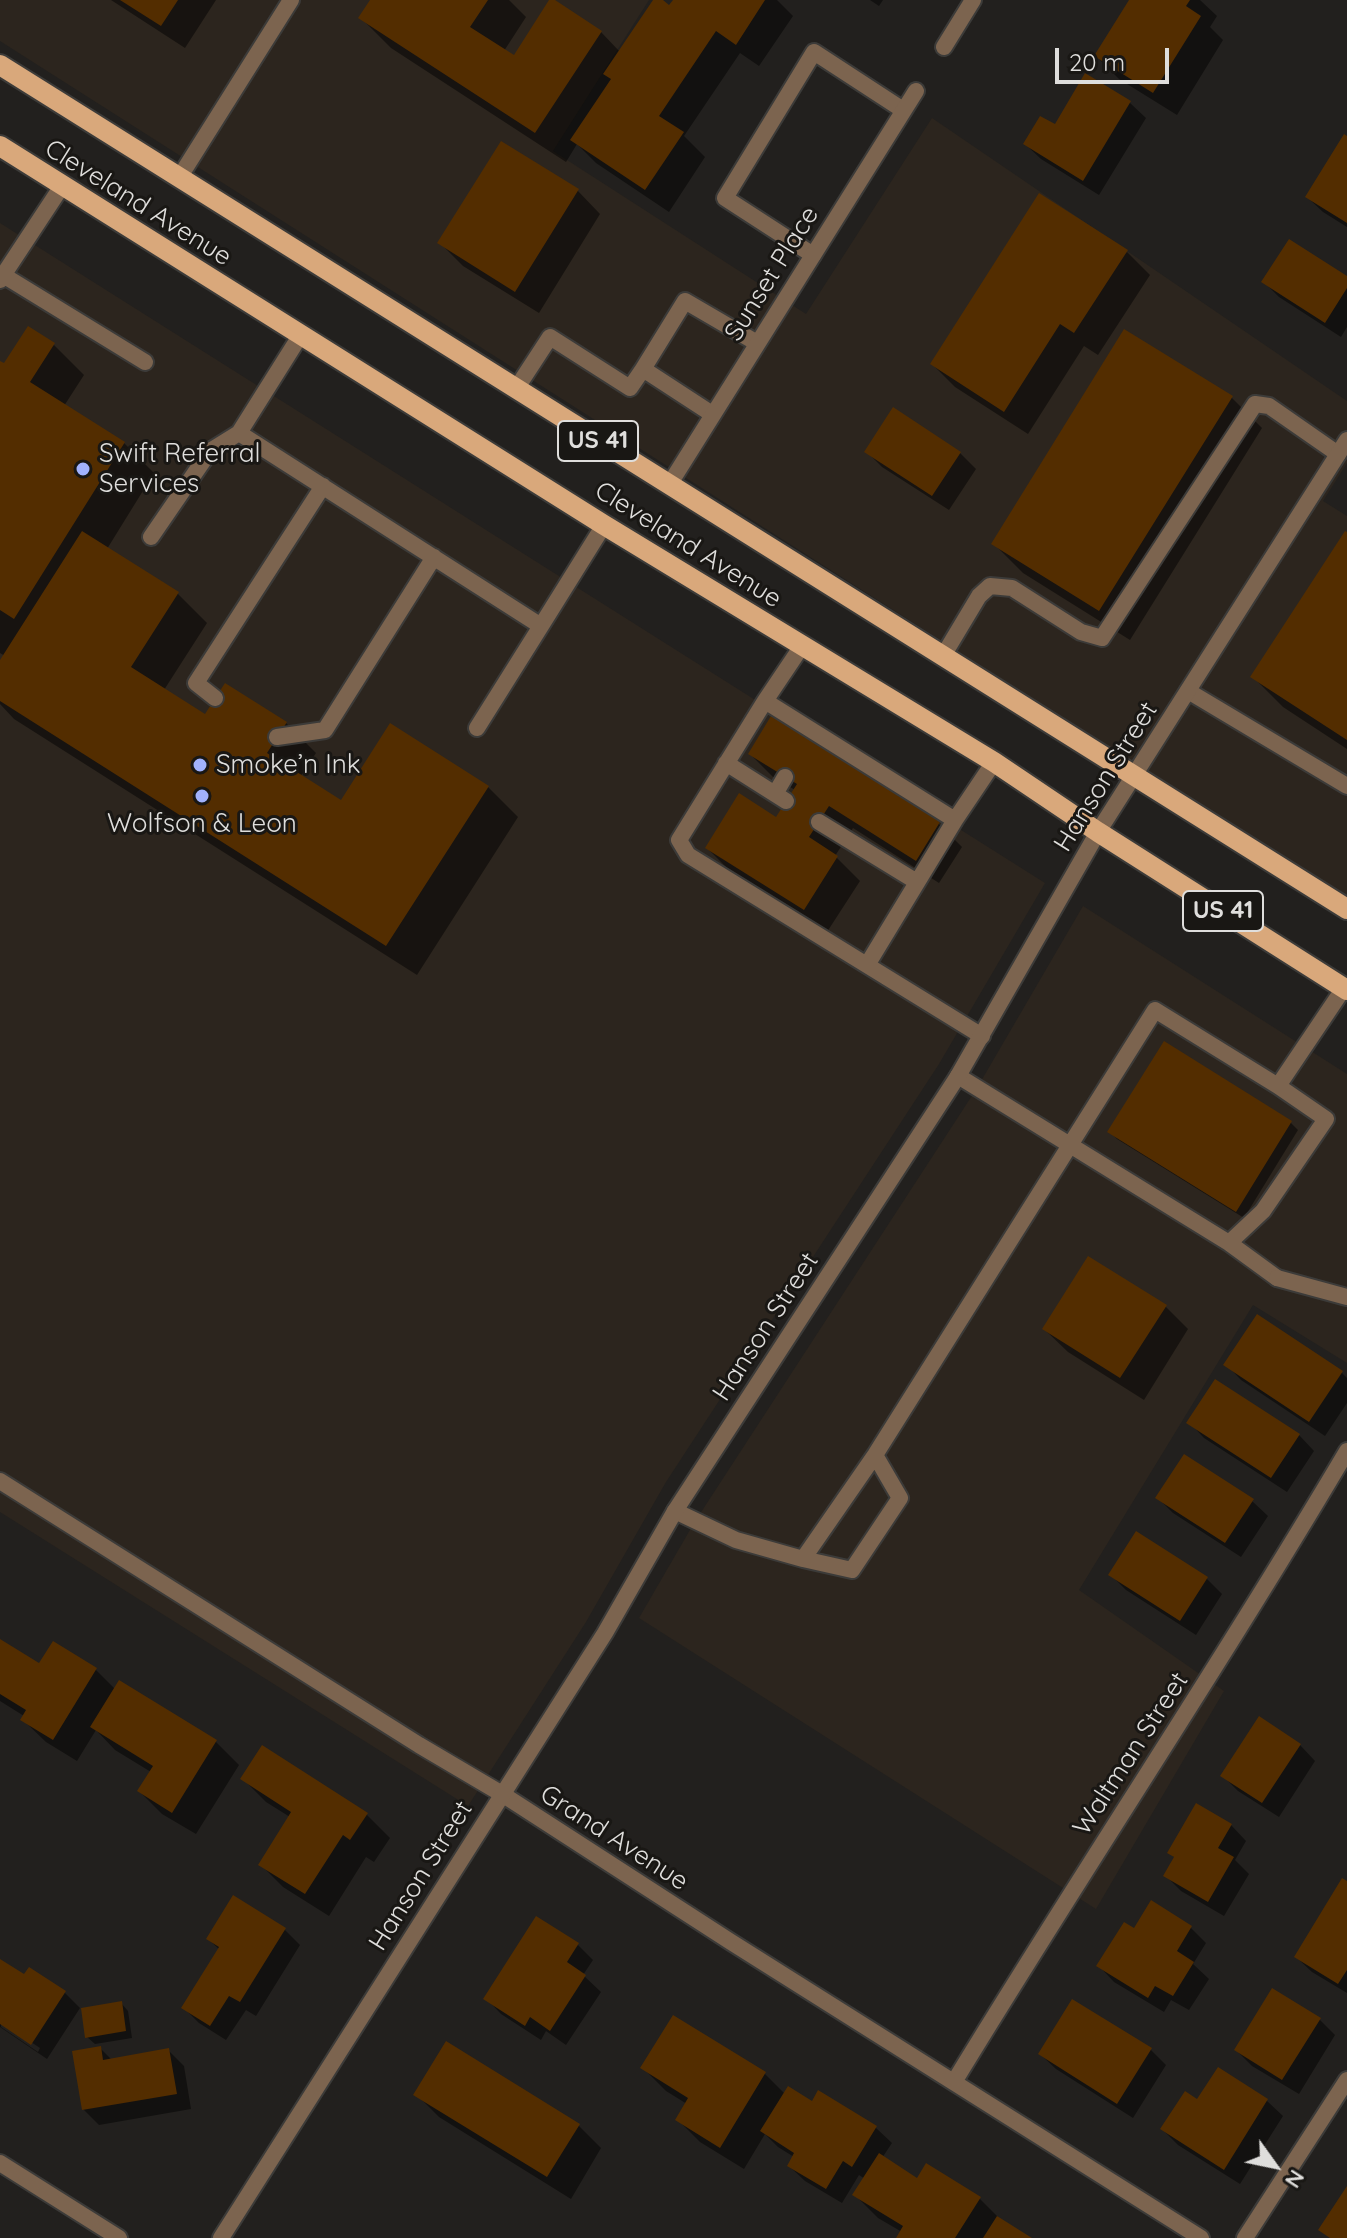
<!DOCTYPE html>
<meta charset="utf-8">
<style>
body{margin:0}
#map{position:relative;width:1347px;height:2238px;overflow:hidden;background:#22201e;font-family:Quicksand,sans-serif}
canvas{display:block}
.north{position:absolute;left:1235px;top:2126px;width:80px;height:80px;-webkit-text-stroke:6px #191714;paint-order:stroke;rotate:123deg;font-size:22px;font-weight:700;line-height:32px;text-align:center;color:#dfdedc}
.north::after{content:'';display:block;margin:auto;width:28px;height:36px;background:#dfdedc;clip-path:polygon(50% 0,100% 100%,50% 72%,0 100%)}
.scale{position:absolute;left:1055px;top:48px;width:114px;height:36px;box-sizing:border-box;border:4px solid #dfdedc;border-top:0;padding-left:10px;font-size:24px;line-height:28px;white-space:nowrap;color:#dfdedc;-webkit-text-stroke:6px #191714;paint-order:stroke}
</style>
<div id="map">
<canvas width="1347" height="2238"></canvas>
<div class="north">N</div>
<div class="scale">20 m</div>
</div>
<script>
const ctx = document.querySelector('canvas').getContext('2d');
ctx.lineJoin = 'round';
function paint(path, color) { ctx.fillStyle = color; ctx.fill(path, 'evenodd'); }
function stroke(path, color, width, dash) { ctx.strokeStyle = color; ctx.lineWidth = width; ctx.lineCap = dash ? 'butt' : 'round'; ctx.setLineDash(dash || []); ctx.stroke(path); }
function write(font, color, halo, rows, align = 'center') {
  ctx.font = font + ' Quicksand,sans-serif'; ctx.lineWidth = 6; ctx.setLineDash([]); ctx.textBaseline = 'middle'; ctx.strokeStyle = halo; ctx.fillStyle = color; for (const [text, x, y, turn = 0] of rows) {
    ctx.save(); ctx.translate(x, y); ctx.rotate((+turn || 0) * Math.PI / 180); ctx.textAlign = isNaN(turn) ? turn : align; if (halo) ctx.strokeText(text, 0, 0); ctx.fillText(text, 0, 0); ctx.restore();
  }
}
const built = new Path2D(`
 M0,0H649L553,151L806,314L932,118L1347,401V463L1323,501L1347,516V899L0,41Z
 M0,223L1045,883L939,1064L666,1482L586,1622L468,1806L0,1512Z
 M1083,906L1347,1074V1363L1253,1305L1079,1590L1224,1691L1096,1909L639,1618L694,1523L977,1088Z`);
const shadow = new Path2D(`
 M111,0H216L185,48Z
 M372,0H509L526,17L504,51L514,58L601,32L620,52L655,0H659L670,7L675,0H777L793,16L759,66L740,53L684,136L705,157L669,212L596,163L577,144L566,162L391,48L361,18Z
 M870,0H883L879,6Z
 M1131,0H1200L1217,16L1210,27L1223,40L1177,115L1119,79L1096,56Z
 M1086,76L1130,103L1146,118L1099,195L1041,159L1025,144L1055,127Z
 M1347,138V227L1323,212L1307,197Z
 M577,190L600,214L539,313L463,266L440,243Z
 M1127,252L1150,275L1098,355L1084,346L1028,434L955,387L932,364Z
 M1347,278V327L1341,337L1279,297L1264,282Z
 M1125,331L1232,398L1262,428L1130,640L1023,573L993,543Z
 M54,345L84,375L64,406L124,443L154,473L107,549L177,593L207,623L164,690L206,716L286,723L316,753L300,777L342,803L488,787L518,817L417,975L14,719L0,704V664L5,656L0,653V363L5,366Z
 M866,451L960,453L976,469L949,510L882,467Z
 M1347,535V749L1283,707L1253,677Z
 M750,754L939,824L962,847L939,883L853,828L835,856L860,881L827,932L730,871L707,848L777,820L795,790L773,777Z
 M1165,1044L1291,1123L1298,1130L1244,1218L1117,1139L1110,1132Z
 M1165,1306L1188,1329L1144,1400L1068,1352L1044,1329Z
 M1226,1364L1342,1373L1347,1378V1403L1325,1436L1241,1380Z
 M1189,1422L1299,1435L1314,1451L1287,1492L1204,1438Z
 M1158,1498L1252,1501L1268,1516L1241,1557L1173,1513Z
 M1111,1575L1206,1578L1222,1594L1196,1635L1126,1590Z
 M0,1642L40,1666L54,1643L96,1670L115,1689L216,1742L239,1765L196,1834L162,1814L139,1791L151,1772L115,1750L96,1730L77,1761L46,1742L22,1719L24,1716L0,1701Z
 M1300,1745L1315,1761L1279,1817L1238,1791L1223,1776Z
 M243,1779L366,1814L390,1838L374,1862L366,1857L329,1916L283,1887L260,1864L290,1817L266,1802Z
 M1231,1825L1246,1841L1235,1860L1249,1874L1224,1916L1181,1891L1165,1875L1175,1858L1169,1852Z
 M1347,1883V1993L1312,1972L1296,1957Z
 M1191,1928L1206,1943L1193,1964L1209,1979L1189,2010L1171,2000L1164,2012L1114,1982L1099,1966L1135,1931Z
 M284,1929L300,1945L256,2016L246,2010L226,2040L199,2023L184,2008L220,1950L208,1939Z
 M578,1945L593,1960L583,1975L601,1992L566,2045L546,2031L541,2040L501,2014L486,1998Z
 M0,1961L25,1977L64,1992L80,2008L47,2059L0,2027ZM1,2022L40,2048L38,2052L1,2027Z
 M121,2003L128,2011L132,2038L95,2044L87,2037Z
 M674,2017L765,2074L785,2094L813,2104L819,2093L876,2128L892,2143L882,2158L918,2181L980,2199L1003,2222L1028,2238H898L902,2232L878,2218L855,2195L865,2179L859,2175L842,2203L805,2181L789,2166L794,2157L778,2147L765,2134L744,2169L700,2142L677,2119L687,2104L666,2091L643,2068Z
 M1319,2019L1335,2035L1299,2094L1252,2066L1236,2050Z
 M100,2048L112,2060L169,2051L184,2066L191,2109L99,2125L83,2109Z
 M1151,2050L1166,2065L1133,2118L1056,2069L1040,2054Z
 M1218,2070L1267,2101L1283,2116L1240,2184L1178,2145L1162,2129L1198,2101Z
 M416,2094L578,2125L601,2148L571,2199L439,2117Z`);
const building = new Path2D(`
 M120,0H178L161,26Z
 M370,0H488L470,27L514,55L549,0H555L602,31L535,133L358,18Z
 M653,0H663L669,5L673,0H765L736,45L716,31L659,116L684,132L645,190L570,140L611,79L603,74Z
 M1129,0H1190L1186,6L1201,16L1153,93L1094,56Z
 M1085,73L1131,101L1083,181L1023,144L1040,116L1055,124Z
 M1344,134L1347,136V223L1305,197Z
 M501,141L579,189L515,292L437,243Z
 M1039,193L1128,250L1074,333L1060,324L1004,412L930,364Z
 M1289,239L1347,276V288L1325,323L1261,282Z
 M28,326L55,343L30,382L125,442L14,619L0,610V361L4,363Z
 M1124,329L1233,396L1099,611L991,544Z
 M893,407L961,452L932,496L864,452Z
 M82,531L179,592L131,667L205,714L225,683L287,722L267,753L341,800L390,723L489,786L386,946L0,701V660Z
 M1345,531L1347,532V740L1250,677Z
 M771,716L940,822L916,861L829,806L809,837L838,856L804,910L705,848L739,793L776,817L797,784L748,754Z
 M1164,1041L1292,1121L1236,1212L1107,1132Z
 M1088,1256L1167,1305L1120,1378L1042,1329Z
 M1257,1314L1343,1371L1309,1422L1223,1365Z
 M1215,1379L1300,1434L1271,1478L1186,1423Z
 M1184,1454L1254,1499L1225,1543L1155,1498Z
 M1136,1531L1208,1577L1180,1621L1108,1575Z
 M0,1639L39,1663L53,1641L97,1668L53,1740L20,1720L26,1710L0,1694Z
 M119,1680L217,1740L172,1813L137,1791L153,1766L90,1727Z
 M1259,1716L1301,1744L1262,1803L1220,1776Z
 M262,1745L368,1813L350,1840L343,1835L305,1894L258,1865L291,1812L240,1779Z
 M1196,1803L1232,1824L1218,1848L1234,1857L1208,1902L1163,1876L1174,1857L1167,1853Z
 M1342,1878L1347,1881V1970L1338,1984L1294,1957Z
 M233,1895L286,1928L240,2002L229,1996L210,2026L181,2008L219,1947L206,1939Z
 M1151,1900L1192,1926L1177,1951L1194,1962L1173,1996L1155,1986L1148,1998L1096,1966L1124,1922L1134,1928Z
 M536,1916L579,1943L567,1962L586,1975L550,2031L530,2017L525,2026L483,1999Z
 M0,1959L24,1974L29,1967L66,1991L31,2045L0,2024Z
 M1272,1988L1321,2018L1282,2080L1234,2050Z
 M1072,1999L1152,2048L1117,2104L1038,2054Z
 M122,2001L126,2031L85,2038L81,2008Z
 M673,2015L766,2072L720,2148L675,2120L688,2098L640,2068Z
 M446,2041L580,2124L547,2177L413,2095Z
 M101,2046L103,2060L169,2048L177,2094L82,2110L72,2051Z
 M1218,2067L1268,2099L1224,2170L1160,2129L1185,2091L1197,2099Z
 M788,2086L812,2101L818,2090L877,2126L852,2167L843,2161L826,2189L787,2166L794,2153L760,2131Z
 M879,2153L917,2178L926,2163L981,2197L955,2238H896L903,2226L852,2195Z
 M1347,2186V2238H1330L1318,2230Z
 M997,2216L1032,2238H983Z`);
const service = new Path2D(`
 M813,255L725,198L814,52L903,110
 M3,275L145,362
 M0,280L62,186
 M300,336L239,433L541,626L604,525
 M516,389L550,337L630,388L643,369
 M712,414L643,369L685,301L757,343
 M151,537L210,451L239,433
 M802,646L765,701L679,840L688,855L982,1036
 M943,656L979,596L990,586L1012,588L1081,632L1102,638L1255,404L1269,406L1338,454
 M1188,691L1347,786
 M215,698L196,683L323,486
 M765,701L955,820
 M477,728L541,626
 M277,737L325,730L434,557
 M726,763L786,801
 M775,794L785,777
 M819,822L917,882
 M867,965L955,820L994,762
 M958,1076L1229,1243L1277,1278
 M1229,1243L1263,1211L1326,1119L1278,1086L1344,988
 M675,1511L736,1540L803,1559L875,1455L1155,1010L1278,1086
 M803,1559L852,1570L900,1498L875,1455`);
const minor = new Path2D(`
 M944,47L973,0
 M179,178L291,0
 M669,485L916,91
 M1098,832L1347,440
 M1277,1278L1347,1297
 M0,1481L419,1745L502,1794L731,1942L1201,2238
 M954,2082C1083,1870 1221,1664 1347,1451
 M0,2163L119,2238
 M1245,2238L1347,2080`);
const tertiary = new Path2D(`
 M221,2238L605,1633L675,1511L958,1076L1098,832`);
const primary = new Path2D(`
 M0,65L1347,909
 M0,146L604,525L994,762L1098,832L1347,990`);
const markers = [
 [83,469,8,"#a1b2fd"],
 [200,765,8,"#a1b2fd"],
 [202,796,8,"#a1b2fd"]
];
const shields = [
 [598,441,80],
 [1223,911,80]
];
const shieldNames = [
 ["US 41",598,441],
 ["US 41",1223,911]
];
const streetNames = [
 ["Cleveland Avenue",138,203,32],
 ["Sunset Place",772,274,-58],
 ["Cleveland Avenue",688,545,32],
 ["Hanson Street",1106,777,-58],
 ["Hanson Street",766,1327,-57],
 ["Waltman Street",1131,1754,-57],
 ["Grand Avenue",614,1838,33],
 ["Hanson Street",421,1876,-58]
];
const poiNames = [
 ["Swift Referral",99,454],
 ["Services",99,484],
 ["Smoke’n Ink",216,765],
 ["Wolfson & Leon",202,824,"center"]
];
paint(built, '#2c251e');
paint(shadow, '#0007');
paint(building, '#532d00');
stroke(service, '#3c3b39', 20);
stroke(minor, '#3c3b39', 20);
stroke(tertiary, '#3c3b39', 20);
stroke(primary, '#3c3b39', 24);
stroke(service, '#7c644f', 16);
stroke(minor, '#7c644f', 16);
stroke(tertiary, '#7c644f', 16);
stroke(primary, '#d9a87b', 20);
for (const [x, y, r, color] of markers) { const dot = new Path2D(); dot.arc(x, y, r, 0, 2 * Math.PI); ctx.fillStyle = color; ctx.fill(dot); stroke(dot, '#191714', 3); }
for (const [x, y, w] of shields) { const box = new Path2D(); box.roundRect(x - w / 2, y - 20, w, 40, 6); ctx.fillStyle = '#191714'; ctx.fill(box); stroke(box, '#dfdedc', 2); }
write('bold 24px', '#dfdedc', null, shieldNames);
write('26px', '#dfdedc', '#191714', streetNames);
write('26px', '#dfdedc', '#191714', poiNames, 'left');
</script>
